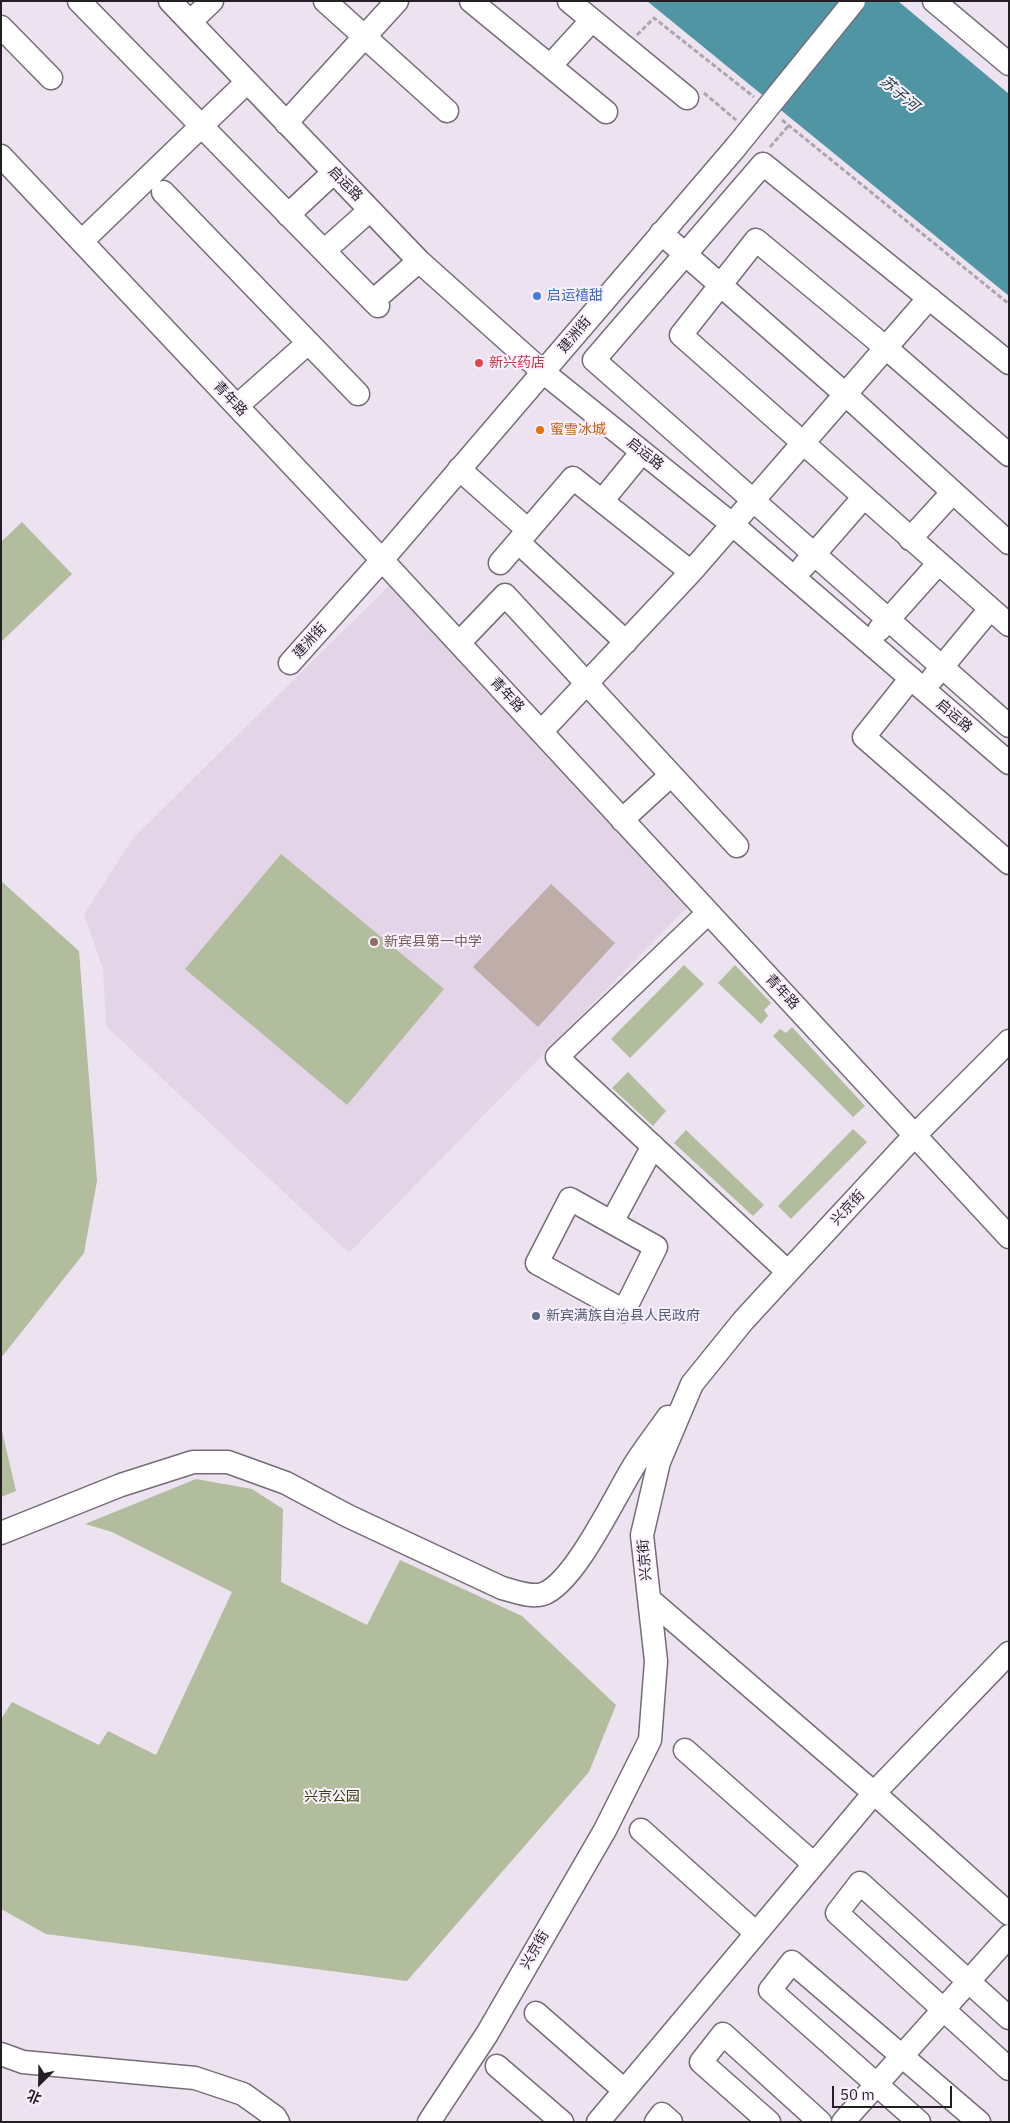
<!DOCTYPE html>
<meta charset="utf-8">
<style>
body{margin:0}
#map{position:relative;width:1010px;height:2123px;overflow:hidden;background:#ede2f0;font-family:"IBM Plex Sans","Noto Sans SC",sans-serif}
canvas{display:block}
.frame{position:absolute;inset:0;border:2px solid #231f24;pointer-events:none}
.north{position:absolute;left:15px;top:2058px;width:50px;height:50px;-webkit-text-stroke:4px #faeffd;paint-order:stroke;rotate:203deg;font-size:14px;font-weight:700;line-height:20px;text-align:center;color:#231f24}
.north::after{content:'';display:block;margin:auto;width:18px;height:22px;background:#231f24;clip-path:polygon(50% 0,100% 100%,50% 72%,0 100%)}
.scale{position:absolute;left:832px;top:2086px;width:120px;height:22px;box-sizing:border-box;border:2px solid #231f24;border-top:0;padding-left:6px;font-size:15px;line-height:18px;white-space:nowrap;color:#231f24;-webkit-text-stroke:4px #faeffd;paint-order:stroke}
</style>
<div id="map">
<canvas width="1010" height="2123"></canvas>
<div class="frame"></div>
<div class="north">北</div>
<div class="scale">50 m</div>
</div>
<script>
const ctx = document.querySelector('canvas').getContext('2d');
ctx.lineJoin = 'round';
function paint(path, color) { ctx.fillStyle = color; ctx.fill(path, 'evenodd'); }
function stroke(path, color, width, dash) { ctx.strokeStyle = color; ctx.lineWidth = width; ctx.lineCap = dash ? 'butt' : 'round'; ctx.setLineDash(dash || []); ctx.stroke(path); }
function write(font, color, halo, rows, align = 'center') {
  ctx.font = font + ' "IBM Plex Sans","Noto Sans SC",sans-serif'; ctx.lineWidth = 4; ctx.setLineDash([]); ctx.textBaseline = 'middle'; ctx.strokeStyle = halo; ctx.fillStyle = color; for (const [text, x, y, turn = 0] of rows) {
    ctx.save(); ctx.translate(x, y); ctx.rotate((+turn || 0) * Math.PI / 180); ctx.textAlign = isNaN(turn) ? turn : align; if (halo) ctx.strokeText(text, 0, 0); ctx.fillText(text, 0, 0); ctx.restore();
  }
}
const built = new Path2D(`
 M398,577L695,899L349,1253L106,1026L103,969L84,914L134,837Z`);
const green = new Path2D(`
 M22,522L72,574L1,642V542Z
 M281,854L444,989L347,1105L185,969Z
 M1,881L79,951L97,1181L84,1253L1,1358Z
 M684,965L704,984L630,1058L611,1039Z
 M735,965L771,1003L764,1010L768,1016L761,1024L718,983Z
 M792,1027L865,1106L853,1117L773,1036L780,1029L786,1033Z
 M628,1072L666,1111L653,1126L612,1088Z
 M853,1129L867,1142L791,1219L778,1206Z
 M686,1130L764,1205L753,1216L674,1143Z
 M1,1427L16,1491L1,1497Z
 M196,1479L252,1489L283,1509L281,1582L367,1625L400,1560L522,1616L616,1705L589,1772L407,1981L46,1934L1,1909V1719L12,1702L99,1745L108,1731L156,1755L232,1592L112,1532L85,1524Z`);
const water = new Path2D(`
 M647,1H898L1009,94V296Z`);
const building = new Path2D(`
 M551,884L615,943L538,1027L473,967Z`);
const path = new Path2D(`
 M637,35L654,18L754,97
 M704,93L736,120
 M782,120L1009,304
 M770,147L789,125`);
const minor = new Path2D(`
 M79,1L378,306
 M170,1L419,261L543,372L733,525L1009,763
 M325,1L447,111
 M471,1L606,112
 M569,1L687,98
 M934,1L1009,64
 M190,22L212,1
 M1,27L51,78
 M550,66L592,20
 M286,123L397,1
 M1,156L382,560L1009,1237
 M163,192L358,394
 M288,215L334,172
 M661,233L845,394L1009,543
 M82,241L247,82
 M324,251L370,210
 M373,301L419,261
 M1009,363L763,164L594,360L1009,726
 M237,406L308,343
 M1009,455L885,347L756,240L681,335L1009,625
 M459,469L528,530
 M602,501L642,452
 M910,539L953,492
 M518,542L626,642
 M500,563L573,478L691,572
 M803,567L863,498
 M879,630L938,564
 M459,643L505,595L737,846
 M290,663L382,560L735,148
 M911,678L864,737L1009,863
 M932,679L990,609
 M541,732L691,572L929,298
 M622,820L671,775
 M708,913L557,1057L788,1272
 M570,1199L656,1247L624,1311L537,1263Z
 M612,1222L653,1146
 M1,1533L121,1485L193,1462H228L286,1483L348,1516L502,1588C515,1591 530,1598 543,1594C575,1583 616,1494 635,1464C645,1448 657,1433 668,1417
 M649,1599L874,1793L1009,1914
 M685,1750L814,1864
 M641,1830L756,1933
 M536,2013L624,2090
 M1009,2018L860,1883L837,1913L1009,2069
 M1,2054L23,2062L195,2078L243,2094L275,2117L278,2122
 M497,2066L562,2122
 M429,2122L487,2034L605,1830L650,1740L656,1661L642,1535L659,1462L692,1384L743,1321L788,1272L914,1136L1009,1041
 M598,2122L874,1793L1009,1653
 M656,2122L662,2114L671,2122
 M769,2122L701,2062L723,2034L820,2122
 M843,2122L1009,1936
 M919,2122L770,1990L792,1962L979,2122`);
const minorBridge = new Path2D(`
 M735,148L854,1`);
const markers = [
 [537,296,5,"#3f7fe0"],
 [479,363,5,"#e0444e"],
 [540,430,5,"#e8710a"],
 [374,942,5,"#8d6e63"],
 [536,1316,5,"#5c6f8a"]
];
const streetNames = [
 ["启运路",345,184,46],
 ["建洲街",575,335,-50],
 ["青年路",230,399,47],
 ["启运路",645,454,39],
 ["建洲街",310,641,-48],
 ["青年路",507,695,47],
 ["启运路",954,716,41],
 ["青年路",782,992,47],
 ["兴京街",848,1208,-47],
 ["兴京街",645,1560,-95],
 ["兴京街",535,1950,-60]
];
const shopNames = [
 ["启运禧甜",547,296]
];
const healthNames = [
 ["新兴药店",489,363]
];
const foodNames = [
 ["蜜雪冰城",550,430]
];
const educationNames = [
 ["新宾县第一中学",384,942]
];
const serviceNames = [
 ["新宾满族自治县人民政府",546,1316]
];
const parkNames = [
 ["兴京公园",332,1797]
];
const waterNames = [
 ["苏子河",899,94,40]
];
paint(built, '#e4d4e8');
paint(green, '#b1bd9c');
paint(water, '#4f95a3');
paint(building, '#bfadaa');
stroke(minor, '#766c78', 25);
stroke(path, '#aea5b0', 3, [5, 2.5]);
stroke(minor, '#fff', 22);
stroke(minorBridge, '#766c78', 25, []);
stroke(minorBridge, '#fff', 22);
for (const [x, y, r, color] of markers) { const dot = new Path2D(); dot.arc(x, y, r, 0, 2 * Math.PI); ctx.fillStyle = color; ctx.fill(dot); stroke(dot, '#faeffd', 2); }
write('14px', '#231f24', '#faeffd', streetNames);
write('14px', '#366cbe', '#faeffd', shopNames, 'left');
write('14px', '#be3a42', '#faeffd', healthNames, 'left');
write('14px', '#c56008', '#faeffd', foodNames, 'left');
write('14px', '#785e54', '#faeffd', educationNames, 'left');
write('14px', '#4e5e75', '#faeffd', serviceNames, 'left');
write('14px', '#344408', '#faeffd', parkNames);
write('italic 15px', '#183b42', '#faeffd', waterNames);
</script>
